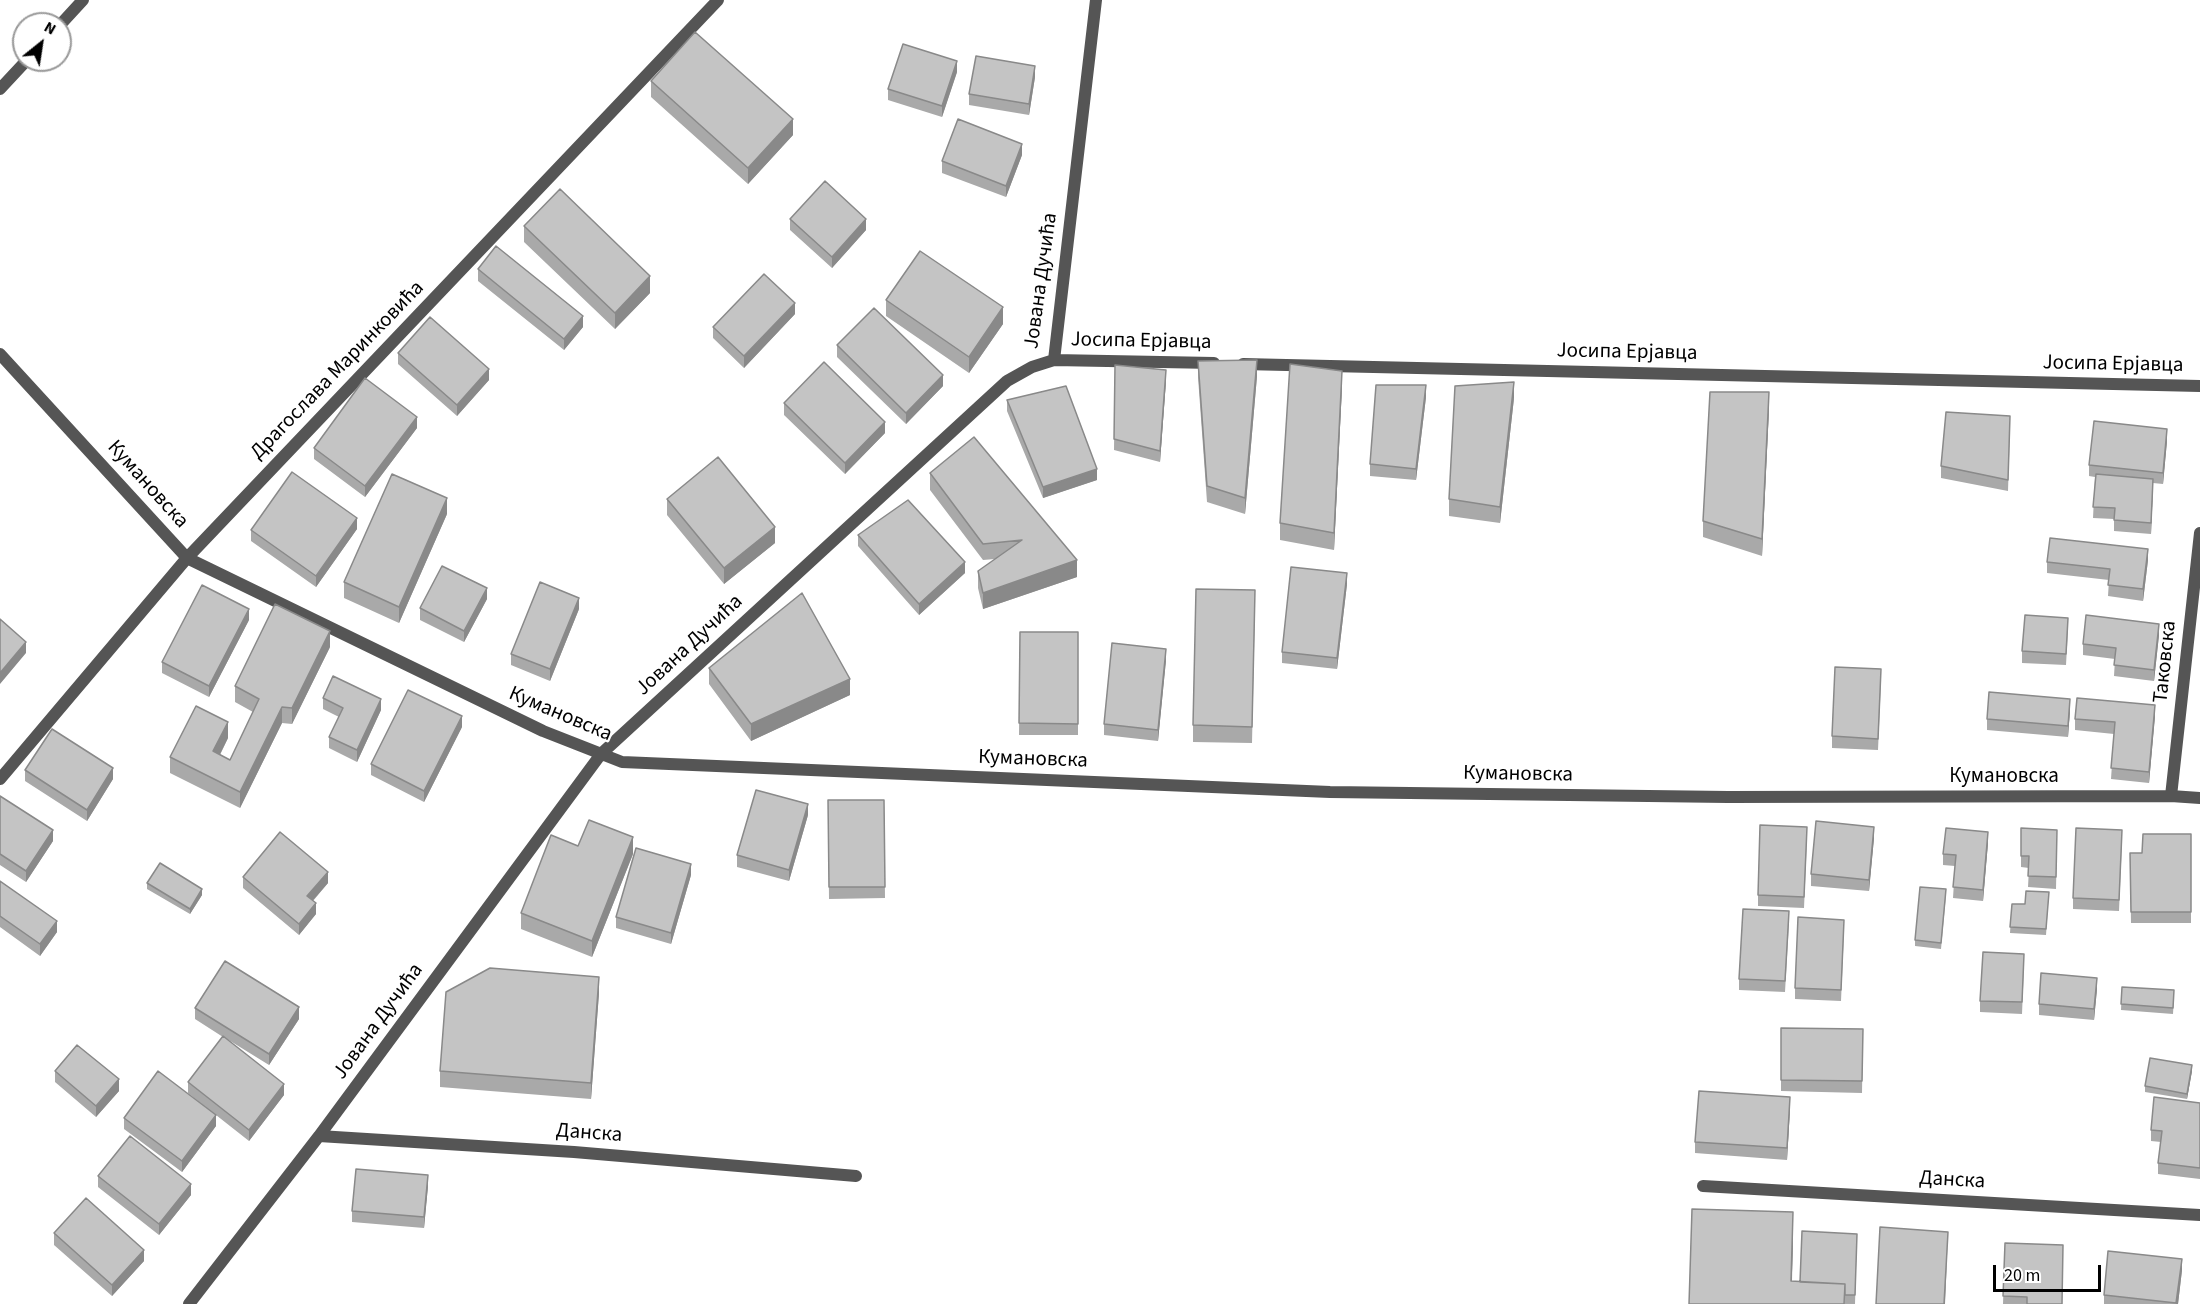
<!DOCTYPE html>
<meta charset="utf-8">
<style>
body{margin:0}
#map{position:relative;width:2200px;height:1304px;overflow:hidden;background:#fff;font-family:"Source Sans 3",sans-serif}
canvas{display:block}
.north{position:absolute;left:12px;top:12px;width:60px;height:60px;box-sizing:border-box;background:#fff;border:2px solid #999;border-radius:50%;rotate:30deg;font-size:16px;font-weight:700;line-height:24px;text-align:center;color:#000}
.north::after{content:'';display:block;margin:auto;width:21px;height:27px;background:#000;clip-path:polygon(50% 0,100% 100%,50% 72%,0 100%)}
.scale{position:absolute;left:1993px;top:1265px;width:108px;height:27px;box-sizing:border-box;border:3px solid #000;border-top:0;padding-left:8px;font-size:18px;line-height:21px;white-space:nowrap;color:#000;-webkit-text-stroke:4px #fff;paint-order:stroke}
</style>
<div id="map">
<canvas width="2200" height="1304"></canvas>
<div class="north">N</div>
<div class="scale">20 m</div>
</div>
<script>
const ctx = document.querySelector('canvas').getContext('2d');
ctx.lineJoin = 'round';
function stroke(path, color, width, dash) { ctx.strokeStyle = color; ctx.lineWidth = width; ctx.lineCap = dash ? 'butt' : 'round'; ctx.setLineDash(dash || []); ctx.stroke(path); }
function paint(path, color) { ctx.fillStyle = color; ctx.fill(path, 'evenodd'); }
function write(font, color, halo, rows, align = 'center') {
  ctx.font = font + ' "Source Sans 3",sans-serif'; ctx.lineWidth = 4.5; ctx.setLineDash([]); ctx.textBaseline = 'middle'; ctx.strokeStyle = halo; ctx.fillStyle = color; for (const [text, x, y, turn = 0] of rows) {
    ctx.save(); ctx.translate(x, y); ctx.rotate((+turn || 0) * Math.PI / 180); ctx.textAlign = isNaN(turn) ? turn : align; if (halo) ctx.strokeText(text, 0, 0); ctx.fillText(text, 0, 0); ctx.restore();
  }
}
const minor = new Path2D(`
 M60,25L83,0
 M0,89L27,60
 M0,354L187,558L543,731L622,762L1330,792L1728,797L2171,796L2200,798
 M1054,360L1096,0
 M1243,364L2200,386
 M0,779L187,558L718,0
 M2171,796L2200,533
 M319,1136L574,1152L856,1176
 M1703,1186L2200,1215
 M189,1304L319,1136L601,754L1007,381L1032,367L1054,360L1214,363`);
const wall = new Path2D(`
 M957,72L942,117L888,100V89Z
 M1035,77L1029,115L969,105V94Z
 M651,81L793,135L748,184L651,97Z
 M1022,155L1006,197L942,173V161Z
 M790,219L866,230L832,268L790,230Z
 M524,226L650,293L615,329L524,242Z
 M478,269L583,327L564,350L478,281Z
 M886,300L1003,324L969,373L886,316Z
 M795,314L744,368L713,338V327Z
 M837,345L943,386L906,424L837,357Z
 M398,353L489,380L457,416L398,364Z
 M1198,361L1257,376L1245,514L1207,502L1198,377Z
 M1115,365L1166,381L1160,462L1114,450Z
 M1342,387L1334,550L1280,540V523Z
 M1426,397L1416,480L1370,476V464Z
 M1514,398L1500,523L1449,516V499Z
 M1007,400L1097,480L1043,498L1007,411Z
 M784,403L885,433L845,474L784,415Z
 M1769,409L1762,556L1703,537V521Z
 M2010,427L2008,491L1941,478V466Z
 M417,428L365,497L314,459V448Z
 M2167,441L2163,484L2153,483L2151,534L2114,531V519L2093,518L2095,477L2089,476V465Z
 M930,473L1077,577L983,609L978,588V571L995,559L983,560L930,490Z
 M667,499L775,543L724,584L667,515Z
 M447,514L399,623L344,598V582Z
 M357,529L316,587L251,541V530Z
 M858,535L965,573L919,615L858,546Z
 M2148,560L2143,601L2108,596L2109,580L2047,573V562Z
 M1347,584L1337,669L1282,663V652Z
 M487,599L464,642L420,620V608Z
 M1255,607L1252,743L1193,742V725Z
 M579,609L550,681L511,665V654Z
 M249,620L209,697L162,673V662Z
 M2068,629L2066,665L2022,663V651Z
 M1020,632H1078V735H1019Z
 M2159,635L2154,681L2114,676L2115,659L2083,655V644Z
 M330,647L292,724L282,723L240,808L170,773V757L228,738L220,755L230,760L253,712L235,702V686Z
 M1166,660L1158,741L1104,735V724Z
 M709,668L850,695L751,741L709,684Z
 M1881,680L1878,750L1832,748V736Z
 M323,698L381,710L357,762L329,748V737L339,717L323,709Z
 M2070,710L2068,737L1987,730V719Z
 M2155,716L2149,783L2111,779L2114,734L2075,730V719Z
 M462,727L424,802L371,775V764Z
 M25,770L113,779L87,821L25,781Z
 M0,796L53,841L26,882L0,865Z
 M828,800H884L885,898L829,899Z
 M808,815L789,881L737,867V855Z
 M2021,828L2057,841L2056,889L2028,887L2029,868L2021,867Z
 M2191,834V923H2131L2130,853H2142Z
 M1807,838L1804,908L1758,906V895Z
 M1874,838L1869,891L1811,886V874Z
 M2122,841L2119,911L2073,909V898Z
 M1988,843L1983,901L1953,898L1955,866L1943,865V854Z
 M633,854L592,957L521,929V913Z
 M691,875L671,944L616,928V917Z
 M243,877L328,883L313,901L316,914L299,935L243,888Z
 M0,881L57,932L40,956L0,927Z
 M147,883L202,895L190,914L147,889Z
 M2049,892L2046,935L2010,933L2012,904H2025Z
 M1946,895L1941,949L1915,946V940Z
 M1789,922L1785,992L1739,990V979Z
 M1844,931L1841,1001L1795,999V988Z
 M2024,965L2022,1014L1980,1012V1001Z
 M2122,987L2174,996L2173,1014L2121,1010Z
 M2097,989L2094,1020L2039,1015V1004Z
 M599,993L591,1099L440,1087V1071Z
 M195,1008L299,1019L269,1065L227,1039L284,1095L249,1141L216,1115V1126L182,1172L124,1129V1118L208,1109L188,1093V1082L223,1037L195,1019Z
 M1781,1028L1863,1029L1862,1093L1781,1091Z
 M55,1071L119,1091L96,1117L55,1082Z
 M2192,1071L2187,1099L2145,1092V1086Z
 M2200,1103V1179L2158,1174V1163L2161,1142L2151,1141V1130Z
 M1790,1108L1787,1160L1695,1153V1142Z
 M98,1176L191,1195L159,1235L98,1187Z
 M428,1186L424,1228L352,1222V1211Z
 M54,1233L144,1261L112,1296L54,1245Z
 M1857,1234L1855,1304H1689L1793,1241L1792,1281L1800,1282Z
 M2005,1243L2062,1304H2003Z
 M2182,1270L2178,1304H2104V1295Z`);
const shadedWall = new Path2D(`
 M957,61V72L942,117V106Z
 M1035,66V77L1029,115V104Z
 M793,119V135L748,184V168Z
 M1022,144V155L1006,197V186Z
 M866,219V230L832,268V257Z
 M650,276V293L615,329V313Z
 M795,303V314L744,368V356Z
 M1003,307V324L969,373V357Z
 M583,316V327L564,350V339Z
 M1257,360V376L1245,514V498Z
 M489,369V380L457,416V405Z
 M1166,370V381L1160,462V451Z
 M1342,371V387L1334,550V533Z
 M943,375V386L906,424V413Z
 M1514,382V398L1500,523V507Z
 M1426,385V397L1416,480V469Z
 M1769,392V409L1762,556V539Z
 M417,417V428L365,497V486Z
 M885,422V433L845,474V463Z
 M2167,429V441L2163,484V473Z
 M1097,469V480L1043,498V487Z
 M2153,479V490L2151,534V523Z
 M447,498V514L399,623V607Z
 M357,518V529L316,587V576Z
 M775,527V543L724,584V568Z
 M2148,549V560L2143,601V589Z
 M1077,560V577L983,609V593Z
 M965,562V573L919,615V604Z
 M1347,573V584L1337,669V658Z
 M487,588V599L464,642V631Z
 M579,598V609L550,681V669Z
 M249,609V620L209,697V686Z
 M2159,624V635L2154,681V670Z
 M330,631V647L292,724V708Z
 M26,642V653L0,684V673Z
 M1166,649V660L1158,741V730Z
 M850,679V695L751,741V724Z
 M381,699V710L357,762V750Z
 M2070,699V710L2068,737V726Z
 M2155,705V716L2149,783V772Z
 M282,707V723L240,808V792Z
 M462,716V727L424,802V791Z
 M228,722V738L213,768V751Z
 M113,768V779L87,821V810Z
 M808,804V815L789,881V870Z
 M1874,827V838L1869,891V880Z
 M53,830V841L26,882V871Z
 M1988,832V843L1983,901V890Z
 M633,837V854L592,957V941Z
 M691,864V875L671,944V933Z
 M328,872V883L307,907V896Z
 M202,889V895L190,914V909Z
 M316,903V914L299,935V924Z
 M57,921V932L40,956V944Z
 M599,977V993L591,1099V1083Z
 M2097,978V989L2094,1020V1009Z
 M299,1007V1019L269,1065V1054Z
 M2192,1065V1071L2187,1099V1094Z
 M119,1079V1091L96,1117V1106Z
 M284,1084V1095L249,1141V1130Z
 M1790,1097V1108L1787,1160V1148Z
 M216,1115V1126L182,1172V1161Z
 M428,1175V1186L424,1228V1217Z
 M191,1184V1195L159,1235V1224Z
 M1793,1212V1241L1791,1304V1281Z
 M1948,1232L1945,1304H1944Z
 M144,1250V1261L112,1296V1285Z
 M2182,1259V1270L2178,1304H2176Z`);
const building = new Path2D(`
 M695,32L793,119L748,168L651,81Z
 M903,44L957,61L942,106L888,89Z
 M976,56L1035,66L1029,104L969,94Z
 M958,119L1022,144L1006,186L942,161Z
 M825,181L866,219L832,257L790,219Z
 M560,189L650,276L615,313L524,226Z
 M496,246L583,316L564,339L478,269Z
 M920,251L1003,307L969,357L886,300Z
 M764,274L795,303L744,356L713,327Z
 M874,308L943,375L906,413L837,345Z
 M430,317L489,369L457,405L398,353Z
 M1257,360L1245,498L1207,486L1198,361Z
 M824,362L885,422L845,463L784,403Z
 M1290,364L1342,371L1334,533L1280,523Z
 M1115,365L1166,370L1160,451L1114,439Z
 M365,378L417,417L365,486L314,448Z
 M1514,382L1500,507L1449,499L1455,386Z
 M1376,385H1426L1416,469L1370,464Z
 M1066,386L1097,469L1043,487L1007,400Z
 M1710,392H1769L1762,539L1703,521Z
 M1946,412L2010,416L2008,480L1941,466Z
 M2094,421L2167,429L2163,473L2089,465Z
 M974,437L1077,560L983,593L978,571L1022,540L983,544L930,473Z
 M718,457L775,527L724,568L667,499Z
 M292,472L357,518L316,576L251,530Z
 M392,474L447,498L399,607L344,582Z
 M2096,474L2153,479L2151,523L2114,520L2115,508L2093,507Z
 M908,500L965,562L919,604L858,535Z
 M2050,538L2148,549L2143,589L2108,585L2110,569L2047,562Z
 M442,566L487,588L464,631L420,608Z
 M1291,567L1347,573L1337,658L1282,652Z
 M540,582L579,598L550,669L511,654Z
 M202,585L249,609L209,686L162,662Z
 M1196,589L1255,590L1252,727L1193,725Z
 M802,593L850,679L751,724L709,668Z
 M275,604L330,631L292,708L282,707L240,792L170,757L196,706L228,722L213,751L230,760L259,699L235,686Z
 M2025,615L2068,618L2066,654L2022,651Z
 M2086,615L2159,624L2154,670L2114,665L2116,648L2083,644Z
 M0,619L26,642L0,673Z
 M1020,632H1078V724L1019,723Z
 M1112,643L1166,649L1158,730L1104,724Z
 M1835,667L1881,669L1878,739L1832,736Z
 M333,676L381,699L357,750L329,737L343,708L323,698Z
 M408,690L462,716L424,791L371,764Z
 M1989,692L2070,699L2068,726L1987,719Z
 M2077,698L2155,705L2149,772L2111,768L2115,722L2075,719Z
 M52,729L113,768L87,810L25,770Z
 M756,790L808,804L789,870L737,855Z
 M0,796L53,830L26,871L0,854Z
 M828,800H884L885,887H829Z
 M589,820L633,837L592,941L521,913L551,835L578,846Z
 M1816,821L1874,827L1869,880L1811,874Z
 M1760,825L1807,827L1804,897L1758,895Z
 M1946,828L1988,832L1983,890L1953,887L1956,855L1943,854Z
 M2021,828L2057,830L2056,877L2028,876L2029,856H2021Z
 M2076,828L2122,830L2119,900L2073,898Z
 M280,832L328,872L307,896L316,903L299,924L243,877Z
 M2143,834H2191V912H2131L2130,853H2142Z
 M636,848L691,864L671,933L616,917Z
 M160,863L202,889L190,909L147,883Z
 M0,881L57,921L40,944L0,916Z
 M1920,887L1946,889L1941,943L1915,940Z
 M2026,891L2049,892L2046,929L2010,927L2012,904H2025Z
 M1743,909L1789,911L1785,981L1739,979Z
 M1798,917L1844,920L1841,990L1795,988Z
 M1983,952L2024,954L2022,1002L1980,1001Z
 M225,961L299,1007L269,1054L195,1008Z
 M490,968L599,977L591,1083L440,1071L446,992Z
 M2041,973L2097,978L2094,1009L2039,1004Z
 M2122,987L2174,990L2173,1008L2121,1004Z
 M1781,1028L1863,1029L1862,1081L1781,1080Z
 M223,1036L284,1084L249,1130L188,1082Z
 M77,1045L119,1079L96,1106L55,1071Z
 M2150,1058L2192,1065L2187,1094L2145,1086Z
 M158,1071L216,1115L182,1161L124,1118Z
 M1699,1091L1790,1097L1787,1148L1695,1142Z
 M2154,1097L2200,1103V1168L2158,1163L2162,1131L2151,1130Z
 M130,1136L191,1184L159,1224L98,1176Z
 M356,1169L428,1175L424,1217L352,1211Z
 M86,1198L144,1250L112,1285L54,1233Z
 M1692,1209L1793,1212L1791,1281L1845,1284L1844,1304H1689Z
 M1880,1227L1948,1232L1944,1304H1876Z
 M1802,1231L1857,1234L1855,1295H1845V1284L1800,1282Z
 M2005,1243L2063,1245L2062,1304H2027V1297L2003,1296Z
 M2108,1251L2182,1259L2176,1303L2104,1295Z`);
const streetNames = [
 ["Јована Дучића",1042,281,-82],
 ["Јосипа Ерјавца",1141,342,1],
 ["Јосипа Ерјавца",1627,353,1],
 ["Јосипа Ерјавца",2113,365,1],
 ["Драгослава Маринковића",338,371,-46],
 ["Кумановска",147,485,48],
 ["Јована Дучића",690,646,-43],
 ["Таковска",2166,662,-84],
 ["Кумановска",560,715,23],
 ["Кумановска",1033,760,2],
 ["Кумановска",1518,775,1],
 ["Кумановска",2004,777],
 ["Јована Дучића",379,1022,-54],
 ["Данска",589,1134,4],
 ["Данска",1952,1181,3]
];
stroke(minor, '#555', 12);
paint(wall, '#a9a9a9');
paint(shadedWall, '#898989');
paint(building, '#c4c4c4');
stroke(building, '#898989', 1.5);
write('21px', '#000', '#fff', streetNames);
</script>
